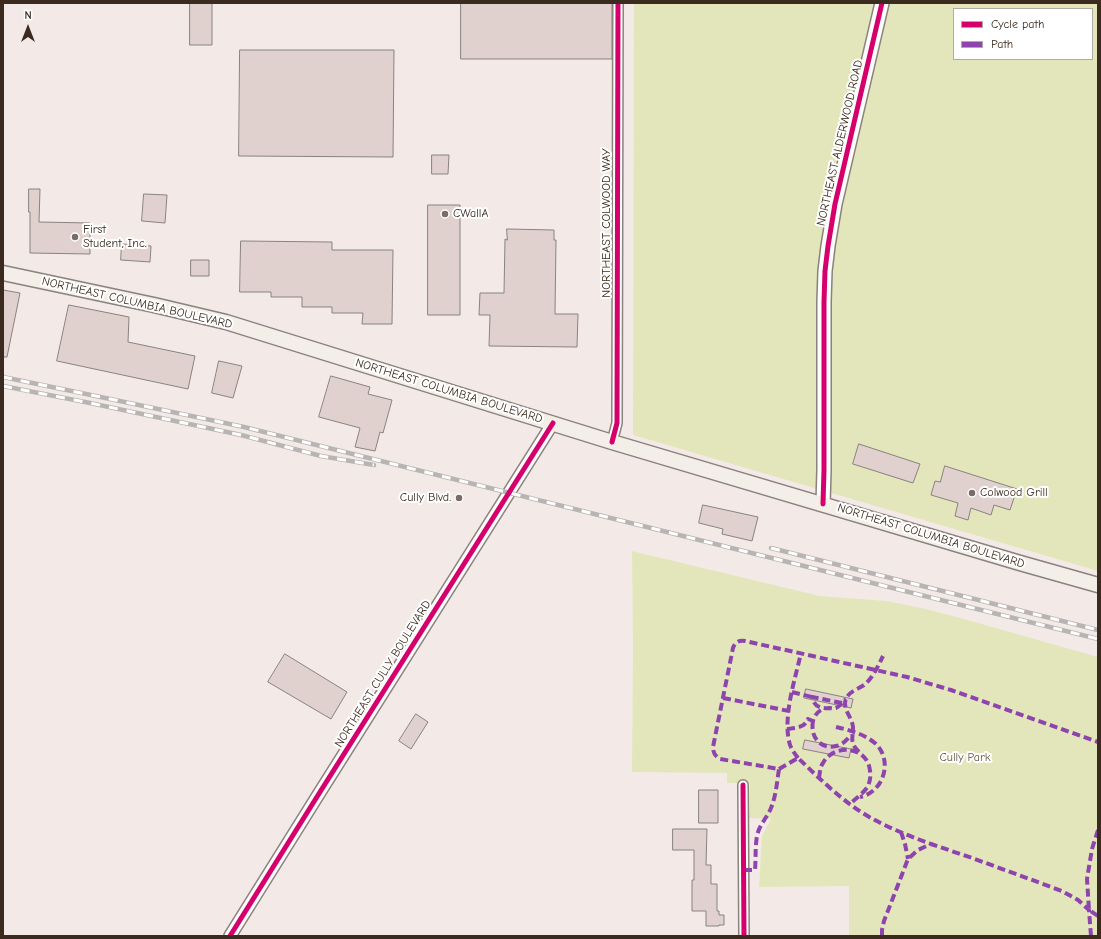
<!DOCTYPE html>
<style>
body{margin:0}
#map{position:relative;width:1101px;height:939px;overflow:hidden;background:#f3eae8;font-family:"Comic Neue",sans-serif}
canvas{display:block}
.frame{position:absolute;inset:0;border:4px solid #3b2a1e;pointer-events:none}
.legend{position:absolute;left:953px;top:8px;width:140px;height:52px;box-sizing:border-box;background:#fff;border:1px solid #b1aaa5;margin:0;padding:5px 7px;list-style:none;font-size:12px;color:#3b2a1e}
.legend li{display:flex;align-items:center;gap:8px;height:20px}
.legend b{width:20px;border:1px solid #b1aaa5}
.north{position:absolute;left:8px;top:8px;width:40px;height:40px;-webkit-text-stroke:3px #fff;paint-order:stroke;rotate:0deg;font-size:11px;font-weight:700;line-height:16px;text-align:center;color:#3b2a1e}
.north::after{content:'';display:block;margin:auto;width:14px;height:18px;background:#3b2a1e;clip-path:polygon(50% 0,100% 100%,50% 72%,0 100%)}
</style>
<div id="map">
<canvas width="1101" height="939"></canvas>
<div class="frame"></div>
<ul class="legend">
<li><b style="height:5px;background:#d6006c"></b>Cycle path</li>
<li><b style="height:5px;background:#8e44ad"></b>Path</li>
</ul>
<div class="north">N</div>
</div>
<script>
const ctx = document.querySelector('canvas').getContext('2d');
ctx.lineJoin = 'round';
function paint(path, color) { ctx.fillStyle = color; ctx.fill(path, 'evenodd'); }
function stroke(path, color, width, dash) { ctx.strokeStyle = color; ctx.lineWidth = width; ctx.lineCap = dash ? 'butt' : 'round'; ctx.setLineDash(dash || []); ctx.stroke(path); }
function write(font, color, halo, rows, align = 'center') {
  ctx.font = font + ' "Comic Neue",sans-serif'; ctx.lineWidth = 4; ctx.setLineDash([]); ctx.textBaseline = 'middle'; ctx.strokeStyle = halo; ctx.fillStyle = color; for (const [text, x, y, turn = 0] of rows) {
    ctx.save(); ctx.translate(x, y); ctx.rotate((+turn || 0) * Math.PI / 180); ctx.textAlign = isNaN(turn) ? turn : align; if (halo) ctx.strokeText(text, 0, 0); ctx.fillText(text, 0, 0); ctx.restore();
  }
}
const green = new Path2D(`
 M634,3H1098V571L633,435ZM954,9H1092V59H954Z
 M632,551L820,596L887,601L926,609L964,619L1098,657V936H849V886L759,887L762,836L771,819L749,818L750,783H727V773L632,772L633,647Z`);
const building = new Path2D(`
 M190,3H212V45H190Z
 M461,3H612V59H461Z
 M240,50H394L393,157L239,156Z
 M432,155H449L448,174H432Z
 M29,189H40L39,222L90,223V254L30,253V212H29Z
 M144,194L167,195L165,223L142,221Z
 M428,205H460V315H428Z
 M507,229L554,230V240H556L555,314H578L577,347L489,346L490,315H479L480,293H504L505,239L507,240Z
 M241,241L332,242V250H393L392,324H362L363,313H332V307H302V297H271V292H240Z
 M122,244L151,246L150,262L121,260Z
 M191,260H209V276H191Z
 M3,290L20,293L7,357H3Z
 M69,305L129,317L128,342L195,356L188,389L57,361Z
 M219,361L242,366L233,398L212,393Z
 M331,376L370,387L368,394L392,400L383,433L380,432L375,451L355,447L360,428L319,417Z
 M859,444L920,464L913,483L853,464Z
 M945,466L1017,489L1010,510L994,505L991,515L971,508L968,520L955,516L958,503L931,495L935,481L940,482Z
 M703,505L758,517L752,541L722,534L723,529L699,523Z
 M285,654L347,692L331,719L268,682Z
 M806,689L853,699L851,708L804,698Z
 M416,714L428,722L411,749L399,741Z
 M805,740L851,749L849,758L803,749Z
 M699,790H718V823H699Z
 M673,829H707L706,865H711V884H717V911H719V915H724V925H719V926H706V911H692V880H694V850H673Z`);
const minor = new Path2D(`
 M612,442L617,423L618,3
 M743,785L744,936`);
const tertiary = new Path2D(`
 M230,936L320,792L553,423`);
const secondary = new Path2D(`
 M823,504L824,470V302L825,271L828,246L835,204L882,3`);
const primary = new Path2D(`
 M3,273L154,305L226,322L612,442L1020,563L1098,585`);
const rail = new Path2D(`
 M3,377L91,395L244,427L1098,639
 M3,386L90,403L241,435L321,456L374,465
 M771,548L1098,630`);
const quiet = new Path2D(`
 M792,692L812,697
 M723,698L789,711
 M842,703L812,697C814,706 820,709 829,708C832,708 833,709 836,708C840,706 843,702 846,699
 M813,721C810,735 819,750 836,746C842,745 847,740 851,735
 M836,727C849,730 865,734 876,744C893,761 884,792 860,797
 M787,729C795,728 805,728 808,719L813,721C815,715 817,712 823,709
 M859,752C849,742 853,739 853,727C852,718 845,712 845,703C846,692 857,690 864,685C873,678 878,666 883,656
 M798,758C795,754 792,750 790,745C782,718 795,680 801,653
 M779,769L798,758C818,777 838,797 861,812C883,826 907,835 931,844
 M819,778C820,772 820,767 823,763C834,743 868,746 870,771C871,776 870,781 868,786C864,793 856,798 850,804
 M1098,830L1092,849L1087,879L1089,910L1098,916
 M901,832L905,844L908,859
 M744,870H755C756,858 755,847 757,836C759,825 767,818 771,808C776,796 777,782 779,769L720,759C715,756 713,753 713,747L733,648C735,642 739,640 745,641L907,677L951,690L1098,742
 M882,936V930L884,921L908,859L918,850L931,844L975,859L1062,891L1078,900L1089,910L1091,936`);
const cycleway = new Path2D(`
 M612,442L617,423L618,3
 M823,504L824,470V302L825,271L828,246L835,204L882,3
 M743,785L744,936
 M230,936L320,792L553,423`);
const markers = [
 [445,214,4,"#7b6d65"],
 [75,237,4,"#7b6d65"],
 [972,493,4,"#7b6d65"],
 [459,498,4,"#7b6d65"]
];
const streetNames = [
 ["NORTHEAST ALDERWOOD ROAD",840,143,-77],
 ["NORTHEAST COLWOOD WAY",607,223,-90],
 ["NORTHEAST COLUMBIA BOULEVARD",137,303,13],
 ["NORTHEAST COLUMBIA BOULEVARD",449,391,17],
 ["NORTHEAST COLUMBIA BOULEVARD",931,536,17],
 ["NORTHEAST CULLY BOULEVARD",383,674,-58]
];
const poiNames = [
 ["CWallA",453,214],
 ["First",83,230],
 ["Student, Inc.",83,244],
 ["Colwood Grill",980,493],
 ["Cully Blvd.",451,498,"right"]
];
const parkNames = [
 ["Cully Park",965,758]
];
paint(green, '#e3e6bb');
paint(building, '#e0d1ce');
stroke(building, '#89827e', 1);
stroke(minor, '#89827e', 12);
stroke(tertiary, '#89827e', 14);
stroke(secondary, '#89827e', 16);
stroke(primary, '#89827e', 17);
stroke(minor, '#fdfcfc', 9);
stroke(tertiary, '#fdfcfc', 11);
stroke(secondary, '#fdfcfc', 13);
stroke(primary, '#f4eee8', 14);
stroke(rail, '#b8b4b2', 4.5);
stroke(rail, '#fff', 3, [9]);
stroke(quiet, '#8e44ad', 4, [8, 4]);
stroke(cycleway, '#d6006c', 5);
for (const [x, y, r, color] of markers) { const dot = new Path2D(); dot.arc(x, y, r, 0, 2 * Math.PI); ctx.fillStyle = color; ctx.fill(dot); stroke(dot, '#fff', 1.5); }
write('12px', '#3b2a1e', '#fff', streetNames);
write('12px', '#3b2a1e', '#fff', poiNames, 'left');
write('12px', '#62583c', '#fff', parkNames);
</script>
